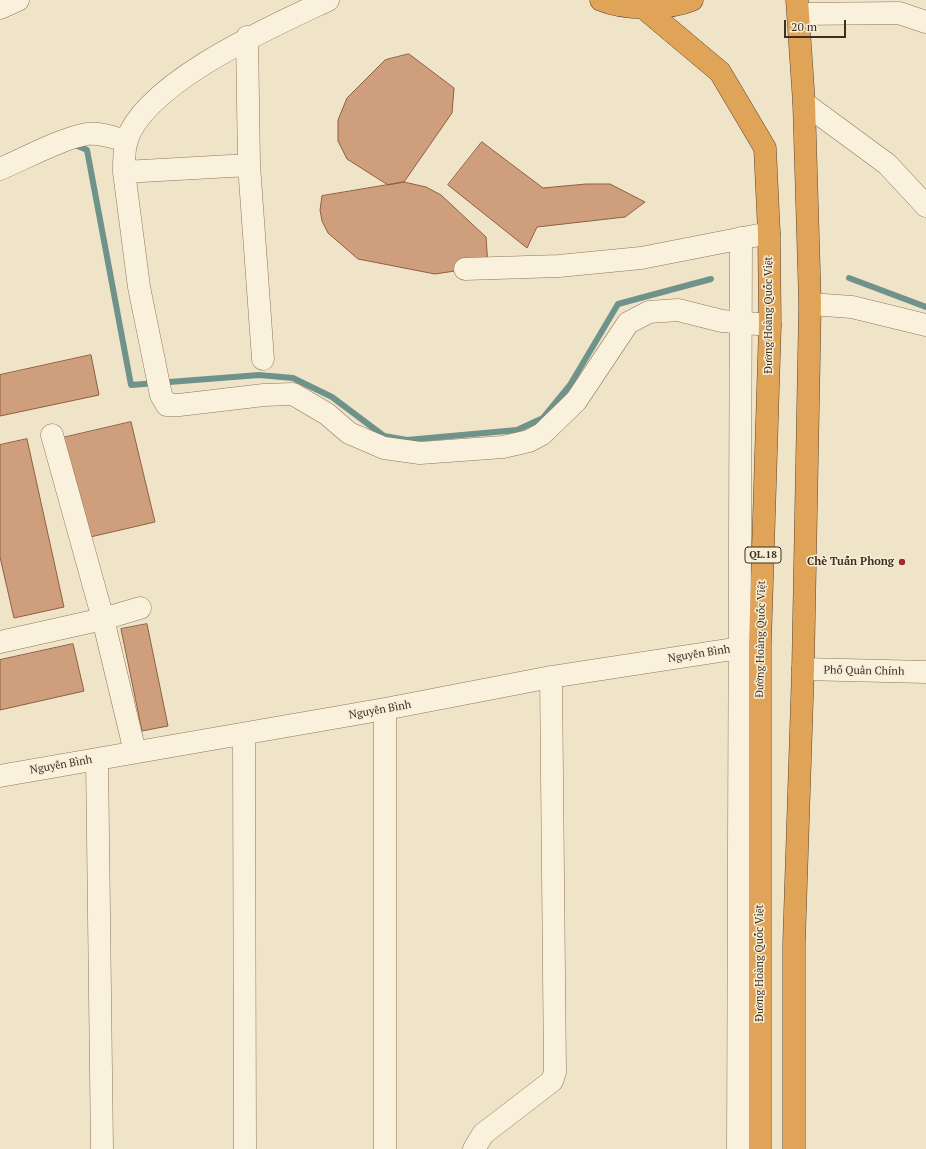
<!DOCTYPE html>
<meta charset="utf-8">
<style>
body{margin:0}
#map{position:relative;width:926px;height:1149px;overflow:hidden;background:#f0e4c8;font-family:"PT Serif",serif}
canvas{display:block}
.scale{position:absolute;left:784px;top:20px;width:62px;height:18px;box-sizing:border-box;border:2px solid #3d2e20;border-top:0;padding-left:5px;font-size:12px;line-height:14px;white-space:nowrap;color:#3d2e20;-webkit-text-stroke:3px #f7eed8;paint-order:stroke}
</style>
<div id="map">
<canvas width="926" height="1149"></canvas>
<div class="scale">20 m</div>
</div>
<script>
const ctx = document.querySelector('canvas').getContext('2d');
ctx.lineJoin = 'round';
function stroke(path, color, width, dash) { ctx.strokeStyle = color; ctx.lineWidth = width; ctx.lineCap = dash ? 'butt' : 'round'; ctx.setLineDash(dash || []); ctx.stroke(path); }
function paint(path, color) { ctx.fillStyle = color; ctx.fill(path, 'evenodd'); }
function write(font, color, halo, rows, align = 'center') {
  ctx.font = font + ' "PT Serif",serif'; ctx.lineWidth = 3; ctx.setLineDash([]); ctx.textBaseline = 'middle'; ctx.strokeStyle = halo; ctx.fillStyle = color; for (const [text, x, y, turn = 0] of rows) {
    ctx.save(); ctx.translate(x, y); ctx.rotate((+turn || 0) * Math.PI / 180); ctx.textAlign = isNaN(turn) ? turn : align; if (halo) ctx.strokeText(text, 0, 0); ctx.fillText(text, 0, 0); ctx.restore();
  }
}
const stream = new Path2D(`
 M73,144L87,150L131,385L259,375L293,378L332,397L384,436L407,440L517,430L543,418L570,385L618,304L711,279
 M849,278L926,307`);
const building = new Path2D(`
 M409,54L454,88L452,113L404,182L388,185L347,159L338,141V120L347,98L385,60Z
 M482,142L543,188L586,184H610L645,202L625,217L537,227L527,248L448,185Z
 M404,182L426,187L441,195L486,237L488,266L435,274L358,259L328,233L322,221L320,210L322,196Z
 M91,355L99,395L0,416V375Z
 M131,422L155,522L86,538L62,438Z
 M27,439L64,607L14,618L0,557V445Z
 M147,624L168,726L142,731L121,629Z
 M73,644L84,691L0,710V660Z`);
const minor = new Path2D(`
 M328,0C275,25 144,82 126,142C124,152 124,162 124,172L139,287L161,395L167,405H179L264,395L293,394L327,414L349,433L384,448L420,453L503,447L529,441L542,434L576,401L628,323L649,312L678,310L722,321L770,325
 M0,8L18,0
 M799,14L899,13L926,22
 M247,37L249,165L263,359
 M804,103L887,164L926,206
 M0,169C26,158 60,139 87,134C100,132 114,138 127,141
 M124,172L249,165
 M465,269L559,266L641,258L769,233
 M810,304L852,307L926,325
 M52,435L103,619L135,752
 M0,642L103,619L140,608
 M803,669L926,672
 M244,734L245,1149
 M97,759L102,1149
 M0,776L385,709L551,677L753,646
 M385,1149V709
 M474,1149L483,1134L552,1081L555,1072L551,677
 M738,1149L741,238`);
const highway = new Path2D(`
 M601,0C624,10 669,10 692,0
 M645,9L720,72L765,148L769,233L770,325L760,645V1149
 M794,1149V943L803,669L810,304L804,103L797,0`);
const markers = [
 [902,562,4,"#9e2a2b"]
];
const shields = [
 [763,555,36]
];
const shieldNames = [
 ["QL.18",763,555]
];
const streetNames = [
 ["Đường Hoàng Quốc Việt",769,315,-90],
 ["Đường Hoàng Quốc Việt",761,639,-89],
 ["Nguyễn Bình",699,654,-9],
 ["Phố Quân Chính",864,671,1],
 ["Nguyễn Bình",380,710,-10],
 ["Nguyễn Bình",61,765,-10],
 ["Đường Hoàng Quốc Việt",760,963,-90]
];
const poiNames = [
 ["Chè Tuấn Phong",894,562]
];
stroke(stream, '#6f938a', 6);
paint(building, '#cf9f7d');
stroke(building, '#8d5f41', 1);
stroke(minor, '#8d765c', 23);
stroke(highway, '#5b4430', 23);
stroke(minor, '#faf1dc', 22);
stroke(highway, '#e0a458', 22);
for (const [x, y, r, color] of markers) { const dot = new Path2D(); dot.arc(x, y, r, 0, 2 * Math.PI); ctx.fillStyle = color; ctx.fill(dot); stroke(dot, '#f7eed8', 1.5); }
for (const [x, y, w] of shields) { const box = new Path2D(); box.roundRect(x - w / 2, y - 8, w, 16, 3); ctx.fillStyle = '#f7eed8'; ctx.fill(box); stroke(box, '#3d2e20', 1); }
write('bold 10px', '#3d2e20', null, shieldNames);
write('11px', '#3d2e20', '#f7eed8', streetNames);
write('bold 11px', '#3d2e20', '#f7eed8', poiNames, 'right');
</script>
